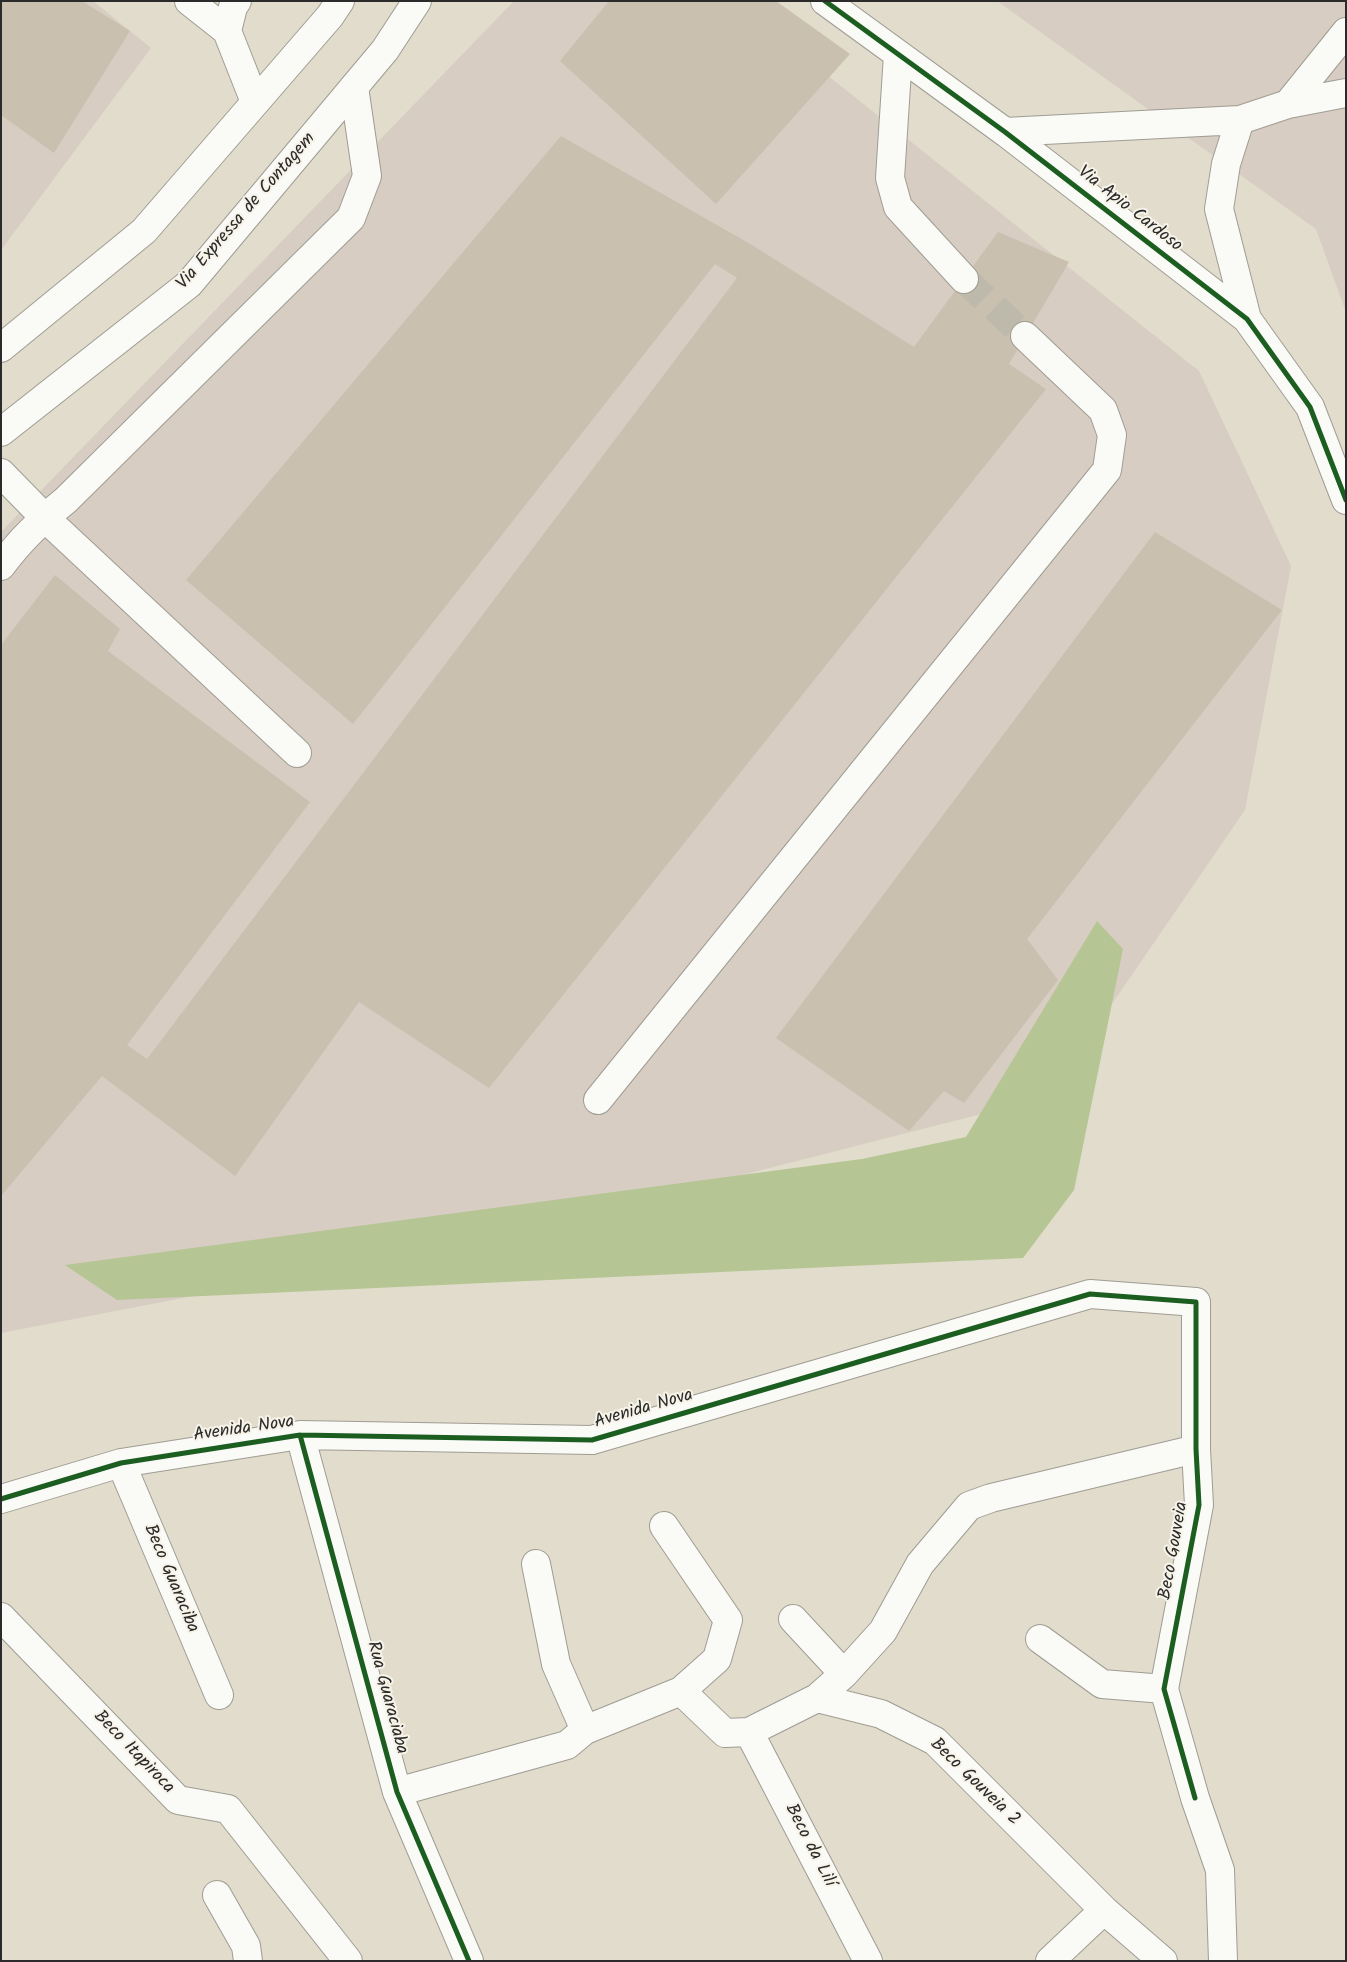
<!DOCTYPE html>
<meta charset="utf-8">
<style>
body{margin:0}
#map{position:relative;width:1347px;height:1962px;overflow:hidden;background:#e1dccb;font-family:Kalam,sans-serif}
canvas{display:block}
.frame{position:absolute;inset:0;border:2px solid #2b2b2b;pointer-events:none}
</style>
<div id="map">
<canvas width="1347" height="1962"></canvas>
<div class="frame"></div>
</div>
<script>
const ctx = document.querySelector('canvas').getContext('2d');
ctx.lineJoin = 'round';
function paint(path, color) { ctx.fillStyle = color; ctx.fill(path, 'evenodd'); }
function stroke(path, color, width, dash) { ctx.strokeStyle = color; ctx.lineWidth = width; ctx.lineCap = dash ? 'butt' : 'round'; ctx.setLineDash(dash || []); ctx.stroke(path); }
function write(font, color, halo, rows, align = 'center') {
  ctx.font = font + ' Kalam,sans-serif'; ctx.lineWidth = 4; ctx.setLineDash([]); ctx.textBaseline = 'middle'; ctx.strokeStyle = halo; ctx.fillStyle = color; for (const [text, x, y, turn = 0] of rows) {
    ctx.save(); ctx.translate(x, y); ctx.rotate((+turn || 0) * Math.PI / 180); ctx.textAlign = isNaN(turn) ? turn : align; if (halo) ctx.strokeText(text, 0, 0); ctx.fillText(text, 0, 0); ctx.restore();
  }
}
const industrial = new Path2D(`
 M1,1H93L151,48L1,250Z
 M514,1H734L1199,371L1291,566L1245,810L1048,1097L495,1238L1,1333V532Z
 M997,1H1346V312L1316,229Z`);
const forest = new Path2D(`
 M1097,921L1123,949L1074,1190L1023,1258L117,1300L65,1265L862,1159L966,1137Z`);
const building = new Path2D(`
 M1,1H82L130,31L54,153L1,115Z
 M609,1H776L850,54L716,204L560,61Z
 M561,136L752,245L914,347L998,232L1069,262L1009,364L1046,389L489,1088L359,1002L235,1176L102,1076L1,1196V645L55,575L120,629L108,651L310,802L127,1045L147,1059L737,278L715,264L353,724L186,580Z
 M1155,532L1282,610L1027,939L1058,980L964,1103L944,1091L909,1131L776,1038Z`);
const minorTunnel = new Path2D(`
 M964,279L1025,336`);
const minor = new Path2D(`
 M189,1L227,31
 M237,1L233,7L227,31L255,102
 M825,1L1005,132L1247,319L1310,407L1346,500
 M898,55L890,178L898,207L964,279
 M1288,104L1346,32
 M1240,120L1226,164L1219,209L1247,319
 M1005,132L1240,120L1288,104L1346,93
 M1,473L44,517L297,753
 M1,566C20,540 41,520 66,500L351,218L367,176L354,87
 M598,1100L1107,470L1112,435L1103,410L1025,336
 M300,1435L397,1792L469,1961
 M121,1463L219,1695
 M1,1499L121,1463L300,1435L592,1440L1090,1294L1196,1302V1449L1199,1505L1164,1689L1195,1798L1220,1870L1223,1961
 M664,1526L728,1620L717,1659L681,1691
 M536,1564L556,1664L585,1730
 M1,1617L178,1800L228,1809L348,1961
 M793,1619L844,1674
 M1040,1639L1102,1684L1164,1689
 M817,1698L844,1674L883,1631L920,1564L969,1506L991,1498L1196,1449
 M749,1732L868,1961
 M397,1792L567,1745L585,1730L681,1691L725,1733L749,1732L817,1698L881,1714L935,1741L1104,1910L1163,1961
 M217,1895L246,1946L248,1961
 M1050,1961L1104,1910`);
const highway = new Path2D(`
 M1,348L144,231L330,16L340,1
 M1,432L189,284L385,50L417,1`);
const cycleway = new Path2D(`
 M825,1L1005,132L1247,319L1310,407L1346,500
 M300,1435L397,1792L469,1961
 M1,1499L121,1463L300,1435L592,1440L1090,1294L1196,1302V1449L1199,1505L1164,1689L1195,1798`);
const streetNames = [
 ["Via Apio Cardoso",1129,210,38],
 ["Via Expressa de Contagem",247,212,-49],
 ["Avenida Nova",644,1410,-16],
 ["Avenida Nova",244,1430,-8],
 ["Beco Gouveia",1175,1551,-80],
 ["Beco Guaraciba",170,1579,67],
 ["Rua Guaraciaba",386,1698,75],
 ["Beco Itapiroca",133,1753,46],
 ["Beco Gouveia 2",974,1783,44],
 ["Beco da Lilí",809,1846,63]
];
paint(industrial, '#d7cdc2');
paint(forest, '#b5c593');
paint(building, '#cac0b0');
stroke(minorTunnel, '#bdb9ab', 28, [28, 14]);
stroke(minor, '#9f9c93', 30);
stroke(highway, '#9f9c93', 30);
stroke(minor, '#fafaf7', 28);
stroke(highway, '#fafaf7', 28);
stroke(cycleway, '#1b5e20', 5);
write('18px', '#2b2b2b', '#f7f3e8', streetNames);
</script>
